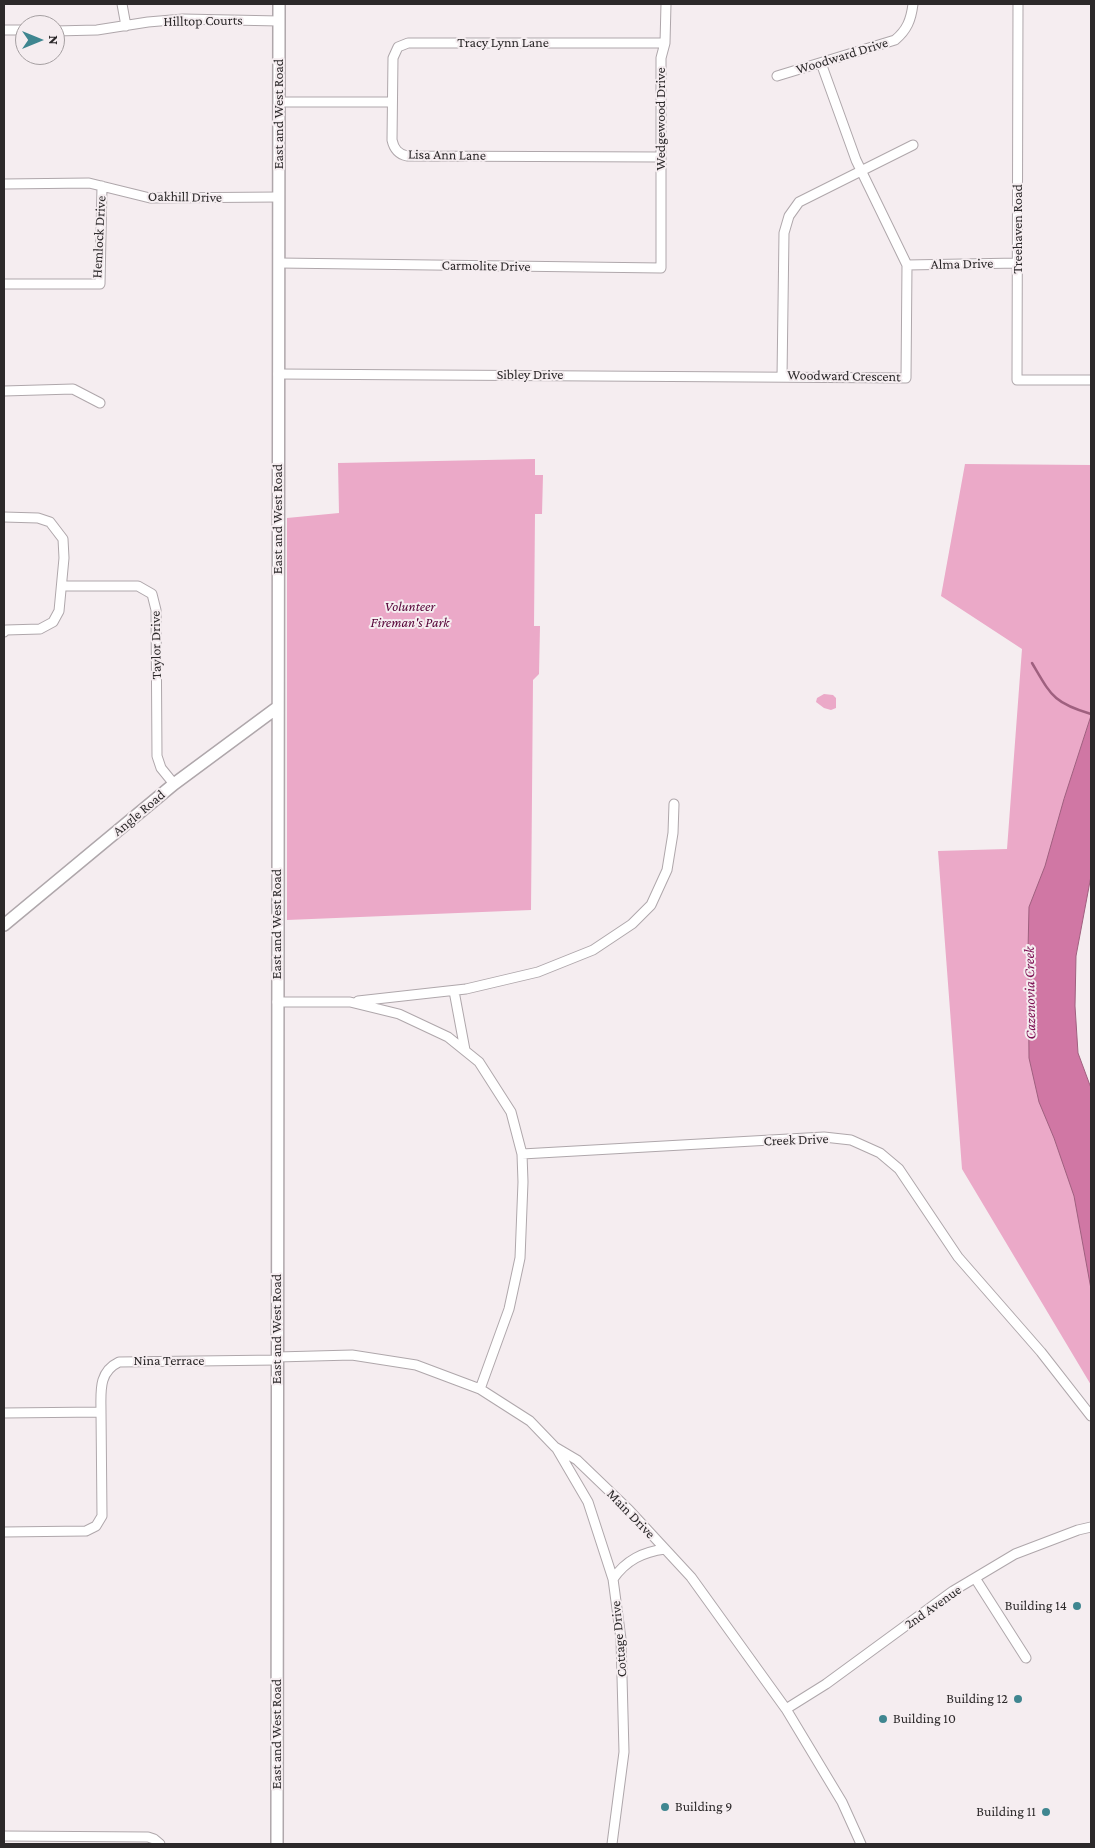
<!DOCTYPE html>
<style>
body{margin:0}
#map{position:relative;width:1095px;height:1848px;overflow:hidden;background:#f5edf0;font-family:"Crimson Pro",serif}
canvas{display:block}
.frame{position:absolute;inset:0;border:5px solid #2c292a;pointer-events:none}
.north{position:absolute;left:15px;top:15px;width:50px;height:50px;box-sizing:border-box;background:#f5edf0;border:1px solid #a59fa1;border-radius:50%;rotate:90deg;font-size:14px;font-weight:700;line-height:20px;text-align:center;color:#2c292a}
.north::after{content:'';display:block;margin:auto;width:18px;height:22px;background:#3f8690;clip-path:polygon(50% 0,100% 100%,50% 72%,0 100%)}
</style>
<div id="map">
<canvas width="1095" height="1848"></canvas>
<div class="frame"></div>
<div class="north">N</div>
</div>
<script>
const ctx = document.querySelector('canvas').getContext('2d');
ctx.lineJoin = 'round';
function paint(path, color) { ctx.fillStyle = color; ctx.fill(path, 'evenodd'); }
function stroke(path, color, width, dash) { ctx.strokeStyle = color; ctx.lineWidth = width; ctx.lineCap = dash ? 'butt' : 'round'; ctx.setLineDash(dash || []); ctx.stroke(path); }
function write(font, color, halo, rows, align = 'center') {
  ctx.font = font + ' "Crimson Pro",serif'; ctx.lineWidth = 4; ctx.setLineDash([]); ctx.textBaseline = 'middle'; ctx.strokeStyle = halo; ctx.fillStyle = color; for (const [text, x, y, turn = 0] of rows) {
    ctx.save(); ctx.translate(x, y); ctx.rotate((+turn || 0) * Math.PI / 180); ctx.textAlign = isNaN(turn) ? turn : align; if (halo) ctx.strokeText(text, 0, 0); ctx.fillText(text, 0, 0); ctx.restore();
  }
}
const green = new Path2D(`
 M535,459V475H543L542,514H535L534,626H540L539,674L533,680L531,910L287,920V518L339,513L338,463Z
 M965,464L1091,465V784L1049,925L1091,1206V1385L962,1169L938,851L1007,849L1022,649L941,596Z
 M824,694L833,695L836,698V708L831,710L824,708L816,702L817,698Z`);
const water = new Path2D(`
 M1091,716V876L1076,956L1075,1006L1078,1053L1091,1088V1289L1074,1196L1054,1138L1039,1102L1029,1058L1028,950L1029,907L1045,866L1064,799Z`);
const stream = new Path2D(`
 M1032,663C1051,695 1053,703 1091,714`);
const street = new Path2D(`
 M122,4L126,26
 M1018,4L1017,380H1091
 M4,30H25
 M55,31L97,30L148,22L183,19L279,21
 M777,76L895,40C907,30 911,20 913,4
 M279,102H392
 M661,157L407,156C398,154 394,149 392,140L393,58L398,47L408,43H665
 M4,184L89,183L150,198L279,197
 M279,263L661,268V58L665,43L666,4
 M907,265L1018,263
 M4,284H100L102,186
 M278,374L906,378L907,265L856,160L821,63
 M782,377L784,233L789,216L799,202L913,145
 M4,391L73,389L100,403
 M4,517L38,518L50,522L63,539L64,558L59,611L53,622L40,629L6,630L4,632
 M62,586H138L152,594L156,610L157,756L161,768L174,784
 M454,991L465,1050
 M358,1001L466,989L538,972L593,950L632,924L651,905L667,870L673,833L674,804
 M277,1002H350L399,1014L448,1037L479,1062L511,1112L522,1154L523,1182L520,1258L509,1309L480,1389
 M522,1154L824,1137L851,1140L880,1153L899,1169L958,1257L1041,1352L1091,1416
 M277,1357L352,1355L416,1365L480,1389L530,1421L555,1447L577,1460L629,1510L691,1577L786,1709L842,1802L861,1844
 M101,1412C101,1392 98,1372 119,1362L277,1360
 M4,1413L101,1412L102,1516L96,1526L86,1531L4,1532
 M557,1449L588,1502L613,1579L621,1639L624,1752L612,1844
 M975,1578L1026,1658
 M613,1579C626,1560 643,1552 665,1549
 M786,1709L826,1684L953,1591L1015,1554L1078,1530L1091,1527
 M4,1836L148,1837L154,1839L160,1844`);
const secondary = new Path2D(`
 M4,925L174,784L278,707
 M277,1844L279,4`);
const markers = [
 [1077,1606,5,"#3f8690"],
 [1018,1699,5,"#3f8690"],
 [883,1719,5,"#3f8690"],
 [665,1807,5,"#3f8690"],
 [1046,1812,5,"#3f8690"]
];
const streetNames = [
 ["Hilltop Courts",203,21,-1],
 ["Tracy Lynn Lane",503,43],
 ["Woodward Drive",842,56,-17],
 ["East and West Road",279,114,-90],
 ["Wedgewood Drive",661,119,-90],
 ["Lisa Ann Lane",447,155,1],
 ["Oakhill Drive",185,197,1],
 ["Treehaven Road",1018,229,-90],
 ["Hemlock Drive",99,237,-87],
 ["Alma Drive",962,264,-1],
 ["Carmolite Drive",486,266,1],
 ["Sibley Drive",530,375],
 ["Woodward Crescent",844,376,1],
 ["East and West Road",278,519,-90],
 ["Taylor Drive",156,645,-91],
 ["Angle Road",139,813,-40],
 ["East and West Road",277,924,-90],
 ["Creek Drive",796,1140,-2],
 ["East and West Road",277,1329,-90],
 ["Nina Terrace",169,1361],
 ["Main Drive",631,1514,46],
 ["2nd Avenue",933,1607,-35],
 ["Cottage Drive",619,1639,-95],
 ["East and West Road",277,1734,-90]
];
const parkNames = [
 ["Volunteer",410,607],
 ["Fireman's Park",410,623]
];
const poiNames = [
 ["Building 14",1067,1606],
 ["Building 12",1008,1699],
 ["Building 10",893,1719,"left"],
 ["Building 9",675,1807,"left"],
 ["Building 11",1036,1812]
];
const waterNames = [
 ["Cazenovia Creek",1030,993,-91]
];
paint(green, '#eba9c8');
paint(water, '#d077a4');
stroke(water, '#9f607f', 1);
stroke(stream, '#9f607f', 2.5);
stroke(street, '#afa7ab', 11);
stroke(secondary, '#afa7ab', 14);
stroke(street, '#fff', 9);
stroke(secondary, '#fff', 11);
for (const [x, y, r, color] of markers) { const dot = new Path2D(); dot.arc(x, y, r, 0, 2 * Math.PI); ctx.fillStyle = color; ctx.fill(dot); stroke(dot, '#f5edf0', 2); }
write('14px', '#2c292a', '#f5edf0', streetNames);
write('italic 14px', '#540135', '#f5edf0', parkNames);
write('14px', '#2c292a', '#f5edf0', poiNames, 'right');
write('italic 15px', '#7d1053', '#f5edf0', waterNames);
</script>
